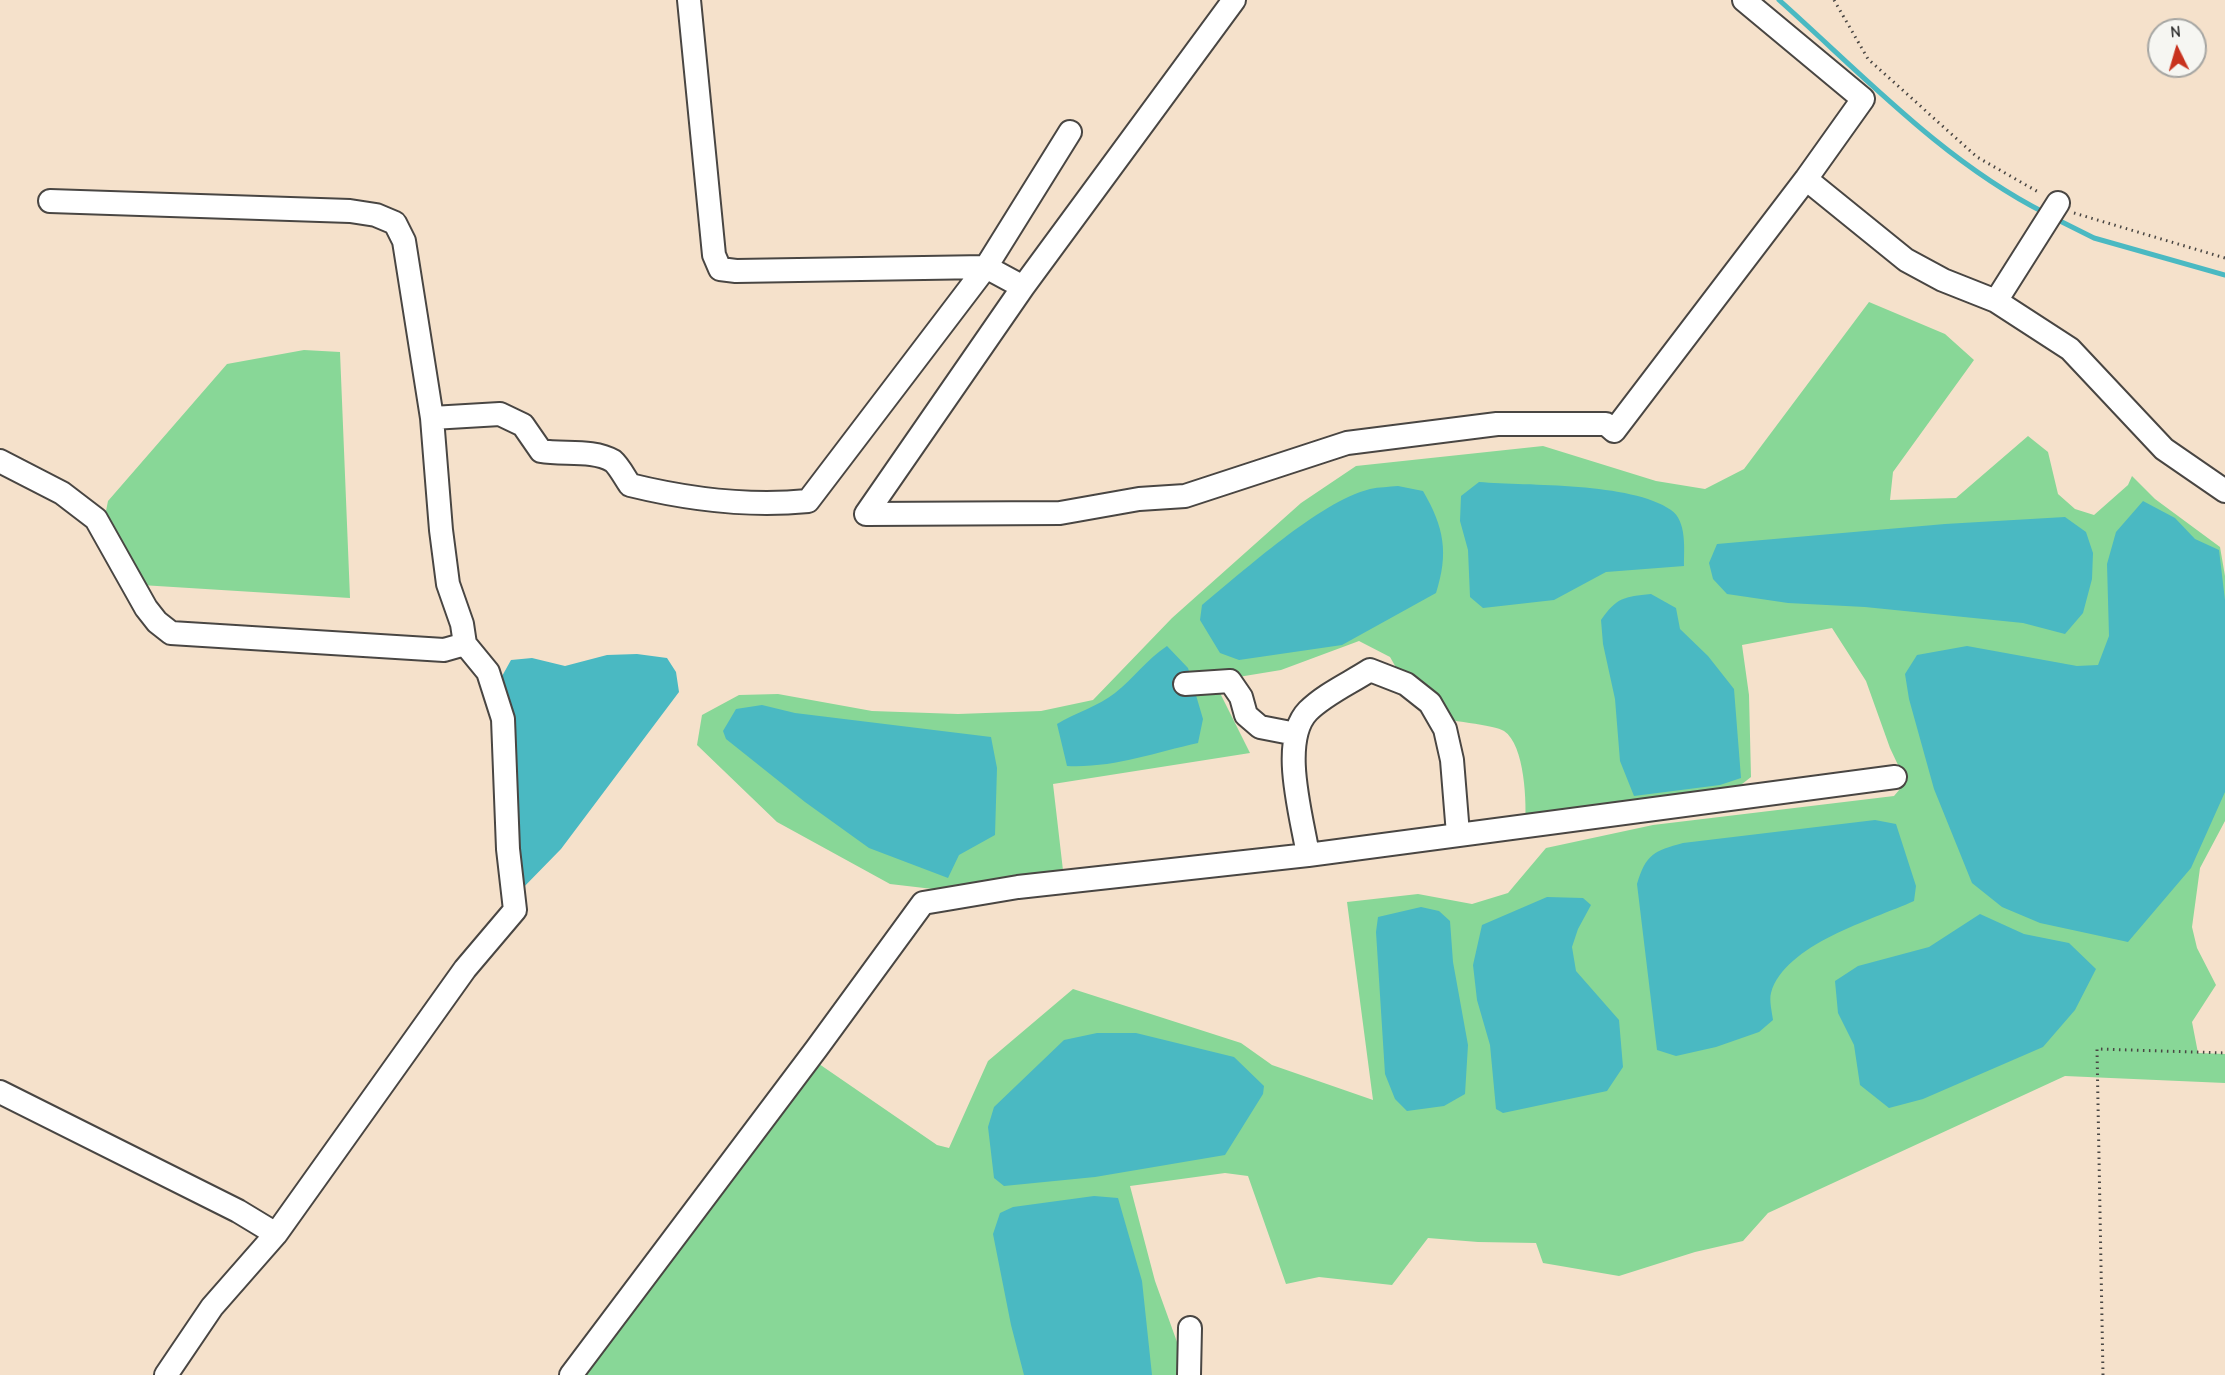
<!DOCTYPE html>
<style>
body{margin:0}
#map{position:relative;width:2225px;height:1375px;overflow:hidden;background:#f5e1cb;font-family:"Comic Neue",sans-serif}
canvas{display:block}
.north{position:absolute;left:2147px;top:18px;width:60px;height:60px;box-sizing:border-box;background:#f6f6f2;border:2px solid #a5a5a2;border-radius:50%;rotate:355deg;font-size:16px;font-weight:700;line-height:24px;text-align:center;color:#2b2b2b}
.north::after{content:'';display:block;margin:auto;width:21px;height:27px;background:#c8321e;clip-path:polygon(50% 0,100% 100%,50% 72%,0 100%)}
</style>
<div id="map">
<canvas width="2225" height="1375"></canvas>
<div class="north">N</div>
</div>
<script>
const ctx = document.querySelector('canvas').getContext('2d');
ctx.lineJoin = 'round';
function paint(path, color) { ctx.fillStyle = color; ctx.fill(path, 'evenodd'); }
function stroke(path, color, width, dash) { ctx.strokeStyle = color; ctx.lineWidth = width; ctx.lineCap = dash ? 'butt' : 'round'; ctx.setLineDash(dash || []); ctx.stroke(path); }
const green = new Path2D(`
 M1869,302L1945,334L1974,360L1893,472L1890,500L1956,498L2028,436L2048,452L2058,494L2075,509L2094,515L2128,485L2132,476L2155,499L2220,547L2225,576V821L2200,868L2192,927L2197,948L2216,985L2192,1022L2198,1053L2225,1054V1083L2065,1076L1768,1213L1743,1241L1695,1252L1619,1276L1543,1263L1536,1243L1478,1242L1428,1238L1392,1285L1319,1277L1286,1284L1248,1176L1225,1173L1130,1186L1155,1281L1177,1342L1189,1346L1187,1375H579L806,1055L937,1145L949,1148L988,1061L1073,989L1241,1043L1272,1065L1373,1100L1347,902L1418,894L1472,904L1508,893L1546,848L1653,825L1894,796L1906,782L1890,748L1866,681L1832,628L1742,645L1749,695L1751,777L1737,788L1525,828C1527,803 1525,745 1504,731C1496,725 1444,720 1431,717L1410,692L1390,657L1359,641L1281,670L1214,681L1250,753L1053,784L1064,879L950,891L890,884L777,822L697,745L702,715L739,695L778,694L872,711L958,714L1041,711L1093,700L1172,618L1301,503L1356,466L1543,446L1656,481L1705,489L1744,469Z
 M304,350L340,352L350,598L125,584L101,536L108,501L227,364Z`);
const water = new Path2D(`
 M1479,482C1528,486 1631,482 1671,510C1687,521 1684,549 1684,566L1606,572L1554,600L1483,608L1470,597L1468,550L1460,521L1461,496Z
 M1398,486L1423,491C1444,527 1449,553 1436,593L1342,645L1239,660L1220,653L1200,620L1202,605C1244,571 1319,502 1370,489C1379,487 1389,487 1398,486Z
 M2143,501L2175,518L2195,539L2219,550L2225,600V792L2191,868L2128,942L2040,923L2002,907L1972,883L1934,789L1909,699L1905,674L1917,655L1967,646L2077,666L2098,665L2109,636L2107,564L2116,532Z
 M2065,517L2086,532L2093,553L2092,579L2083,613L2065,634L2023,623L1865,607L1788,603L1727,594L1713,579L1709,563L1717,544L1945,524Z
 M1651,594L1676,608L1680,629L1708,656L1734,689L1741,778L1720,785L1634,796L1620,761L1615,699L1603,644L1601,620C1617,597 1624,597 1651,594Z
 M1167,646L1188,668L1203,719L1198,743C1153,753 1114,768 1067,766L1057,724C1075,713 1099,706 1115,693C1134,678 1147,659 1167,646Z
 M637,654L667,658L676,672L679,692L561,849L518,893L496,687L511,660L532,658L565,666L607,655Z
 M762,705L795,713L991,737L997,768L995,835L959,855L948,878L869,848L805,802L726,739L723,731L736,709Z
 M1875,820L1896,824L1916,886L1914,901C1872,920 1785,944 1771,993C1769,1000 1772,1012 1773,1020L1759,1032L1716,1047L1676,1056L1657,1050L1637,884C1646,854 1654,851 1683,843Z
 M1547,897L1583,898L1591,905L1578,929L1572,947L1576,971L1619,1020L1623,1067L1607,1091L1503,1113L1496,1109L1490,1045L1477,1000L1473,965L1482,925Z
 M1421,907L1439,911L1450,921L1453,962L1468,1045L1465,1094L1444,1106L1407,1111L1395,1099L1385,1074L1376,932L1378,917Z
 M1980,914L2024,934L2069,943L2096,969L2075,1010L2043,1047L1923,1099L1889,1108L1860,1085L1854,1045L1838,1013L1835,981L1858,966L1929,947Z
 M1097,1033H1136L1234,1057L1264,1086L1263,1094L1225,1155L1095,1177L1004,1186L994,1178L988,1127L994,1107L1064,1040Z
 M1094,1196L1118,1198L1142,1281L1152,1375H1024L1011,1325L993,1234L1000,1213L1013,1207Z`);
const stream = new Path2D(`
 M1779,0C1863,75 1944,162 2045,213
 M2054,218L2094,238L2225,275`);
const path = new Path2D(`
 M1834,0L1868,59L1977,157L2040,193
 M2074,213L2225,258
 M2103,1375L2097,1049L2225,1053`);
const minor = new Path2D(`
 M1070,132L986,267L1023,287L1234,0
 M1806,179L1906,260L1943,280L1996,301L2070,349L2164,449L2225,491
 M1023,287L866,514L1060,513L1139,499L1185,496L1347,443L1497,424H1606L1614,431L1806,179L1863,99L1744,0
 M1996,301L2058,203
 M432,418L500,414L523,425L541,451C563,455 593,449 613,461C619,466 625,478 630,485C687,499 748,507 808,501L986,267L736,271L720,269L714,255L689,0
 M0,461L62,493L96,519L146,608L157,622L171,633L444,650L465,644L462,624L448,584L441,530L432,418L404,241L395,223L376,215L350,211L50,201
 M1185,684L1230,681L1241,697L1246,715L1260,727L1296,734
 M1308,855C1302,817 1279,741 1308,711C1325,694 1350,683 1370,670L1406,684L1430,703L1445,729L1452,760L1458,834
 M0,1092L238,1211L276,1234
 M166,1375L212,1307L276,1234L465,969L515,910L508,849L503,719L488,672L465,644
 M571,1375L817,1048L923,903L1018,887L1308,855L1895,777
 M1189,1375L1190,1328`);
paint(green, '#88d797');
paint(water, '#4ab9c2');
stroke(stream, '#4ab9c2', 5);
stroke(minor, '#494643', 26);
stroke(path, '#494643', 3, [1.5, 4.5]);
stroke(minor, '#fff', 22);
</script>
